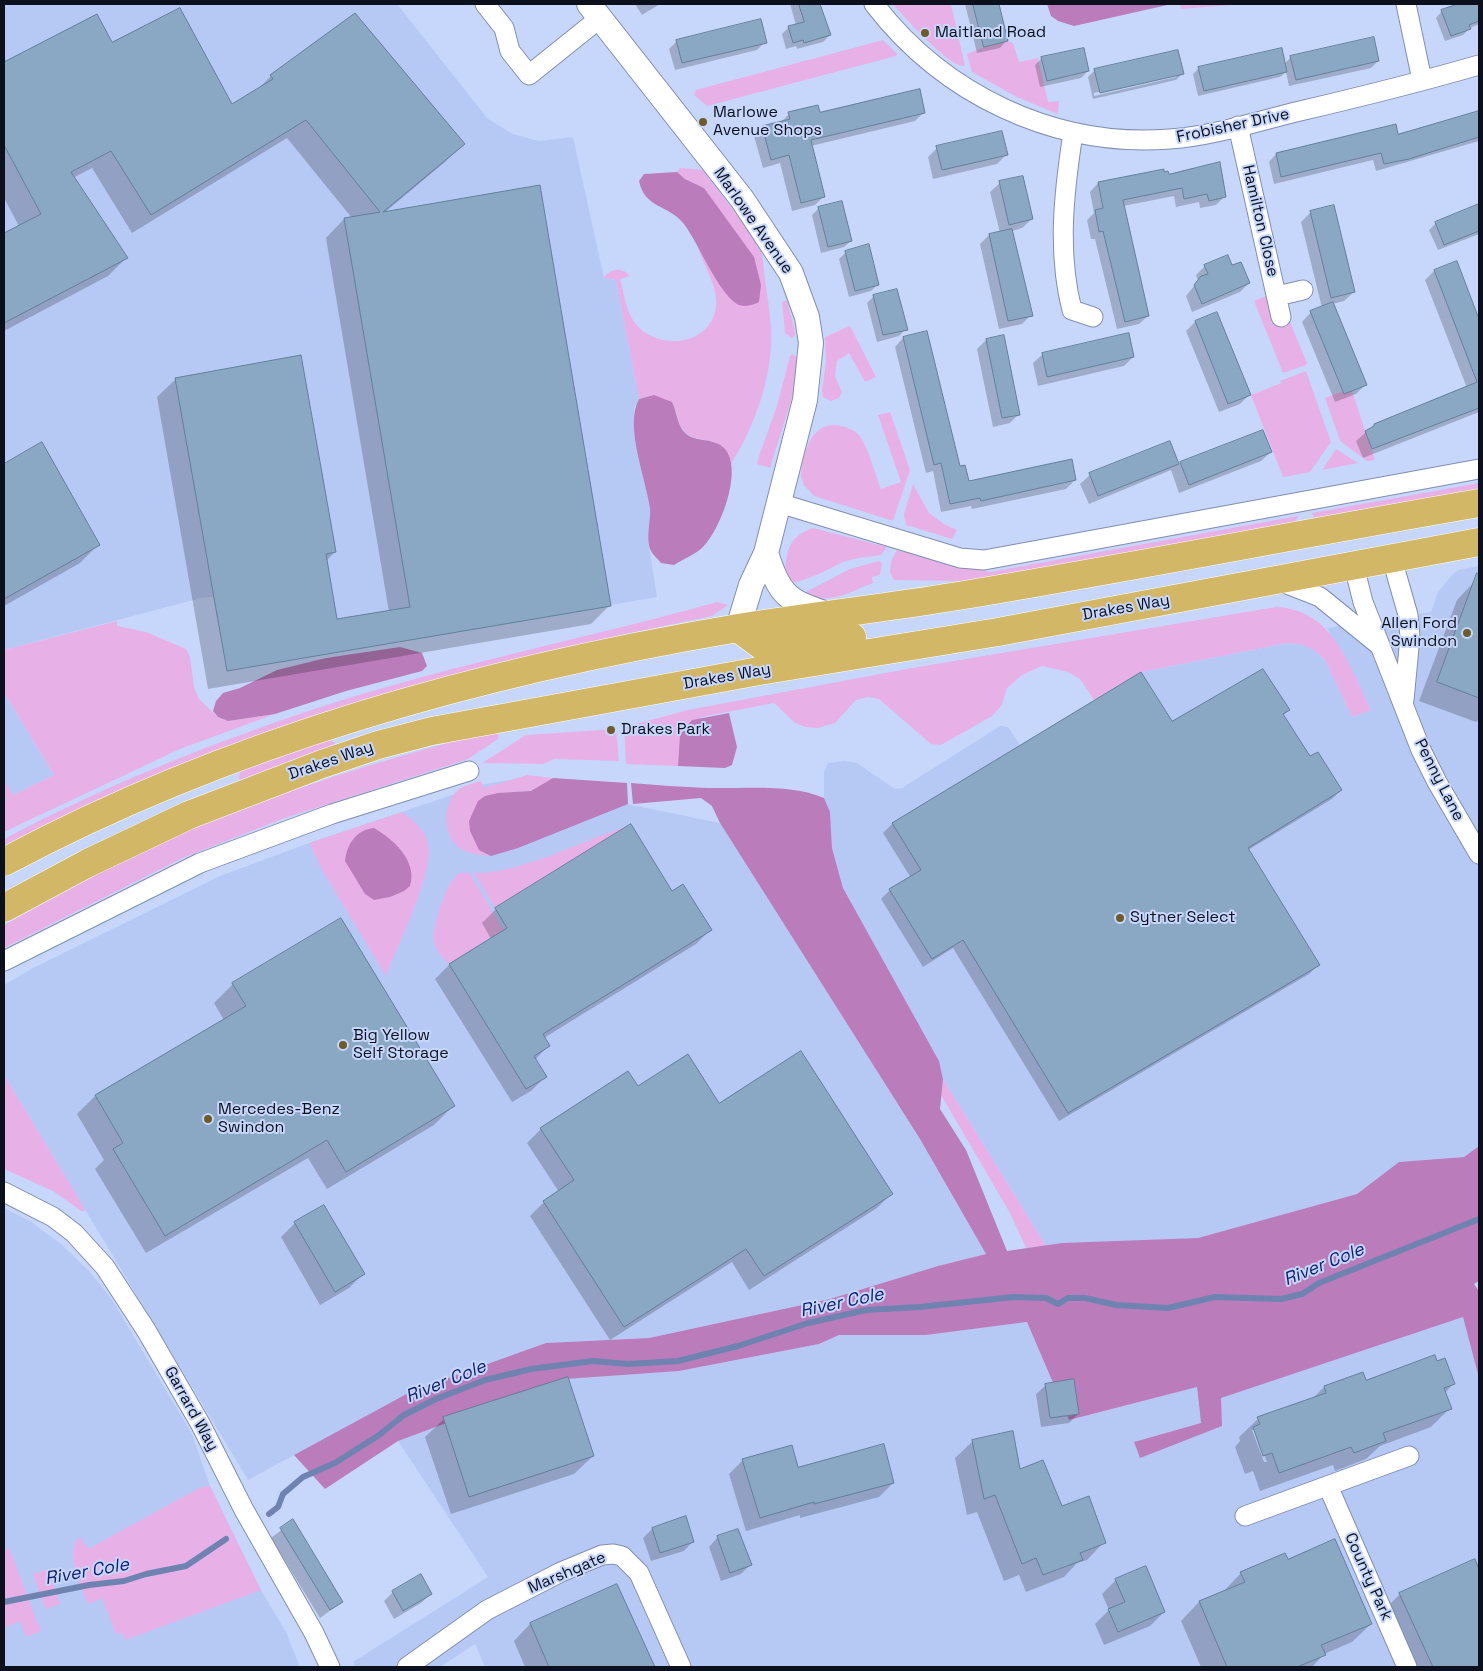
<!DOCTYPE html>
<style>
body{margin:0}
#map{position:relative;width:1483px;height:1671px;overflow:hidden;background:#c7d7fc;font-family:"Space Grotesk",sans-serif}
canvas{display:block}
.frame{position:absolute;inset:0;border:5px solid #0b101c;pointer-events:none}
</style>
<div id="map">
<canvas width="1483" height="1671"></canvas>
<div class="frame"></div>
</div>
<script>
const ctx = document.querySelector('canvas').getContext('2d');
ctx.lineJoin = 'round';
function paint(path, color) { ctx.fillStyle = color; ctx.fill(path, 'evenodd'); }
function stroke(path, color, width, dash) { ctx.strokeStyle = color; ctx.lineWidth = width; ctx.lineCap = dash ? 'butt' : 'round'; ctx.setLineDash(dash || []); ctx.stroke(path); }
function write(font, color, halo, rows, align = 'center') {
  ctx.font = font + ' "Space Grotesk",sans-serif'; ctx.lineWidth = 4; ctx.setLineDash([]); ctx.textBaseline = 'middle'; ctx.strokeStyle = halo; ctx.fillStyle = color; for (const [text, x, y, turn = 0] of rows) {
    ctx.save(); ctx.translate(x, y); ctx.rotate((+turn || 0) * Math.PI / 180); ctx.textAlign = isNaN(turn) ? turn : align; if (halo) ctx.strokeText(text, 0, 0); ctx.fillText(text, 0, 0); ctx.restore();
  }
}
const built = new Path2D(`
 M4,4H397L488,119L513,134L527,138L539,141L573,137L604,278L616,280L639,399L634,408V430L647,489L651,515L648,540L657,597L227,671L213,597L201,598L4,650Z
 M1479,566V1146L1464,1157L1399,1162L1357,1194L1198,1238L1046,1246L943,1079L939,1061L843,888L832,848L830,812L824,798V772L828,763L845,761L857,763L895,789L902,788L1000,726L1008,727L1020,745L1141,672L1287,643L1305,644L1318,653L1325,660L1352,717L1371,710L1327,628L1431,612L1438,592L1452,575L1458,570Z
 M4,693L54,775L13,795L4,802Z
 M509,780L720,823L920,1139L986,1254L935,1267L830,1299L649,1338L546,1343L412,1391L248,1480L4,1075V985L31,969L220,876L309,843L485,784Z
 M4,1208L30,1221L61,1244L89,1271L111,1298L192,1434L210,1486L261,1590L286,1632L300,1667H4Z
 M1463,1316L1479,1378V1667H485L475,1644L440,1667H356L353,1662L488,1577L398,1441L565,1378L679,1371L819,1344L839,1335H926L1027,1322L1069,1420L1197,1387L1201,1423L1134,1442L1140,1457L1222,1426L1220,1398Z`);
const green = new Path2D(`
 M893,4H951L965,66C951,69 903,16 893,4Z
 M1180,4H1244L1181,9Z
 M883,40L897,54L896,56L707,106L694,95L696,90Z
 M1008,41L1013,43L1019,62L1038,58L1048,102L1059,101L1058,114L1017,97L972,72L967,54L984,47Z
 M680,168L703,170L759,244L762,253C764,277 769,301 771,326C774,373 756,424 731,464V460L715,442L695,438L685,433L678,422L676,411L654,395L639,399L616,280L604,278C610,268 623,267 630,276L620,279C624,293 626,311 635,323C657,352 712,346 716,306C718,285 703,266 698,247L714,204L704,188L685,179L677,172Z
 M1266,296L1272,324L1290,322L1307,363L1306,365L1283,373L1254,301Z
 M787,300L795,332V335L792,338L785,333L782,302Z
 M850,326L876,377L865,382L849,353L837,361L835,376L842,392L839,398L831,401L823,397L822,391L826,362L825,337Z
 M793,354L797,358L793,394L770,468L757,464L759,456L777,406L790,356Z
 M1306,371L1331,442L1310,472L1283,477L1251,395L1281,383L1280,381Z
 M1343,391H1352L1375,460L1367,461L1340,441L1325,398Z
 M890,412L910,470L893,521L814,496L804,485L801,477C802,456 811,418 841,426C847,427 854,430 858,434C868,445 875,474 881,489L901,482L878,415Z
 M1336,449L1358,463L1322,470Z
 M1479,483V491L1315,520L1312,513Z
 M913,484L929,513L944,524L957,530L952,539L906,525L904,514Z
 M1298,516L1294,525L966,581L894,580L890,573L891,561L897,550L990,572Z
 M813,528L887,547L881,555C867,557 852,558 839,564C823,572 810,579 792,583L785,571C787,548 790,536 813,528Z
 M879,561L882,563L880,575L872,577L873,583C853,591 824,607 804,593L850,569Z
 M717,602L728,605L712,616L611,637L542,656L4,849V839C110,783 221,739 336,702C461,663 591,637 717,602Z
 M1276,607C1333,609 1350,667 1371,710L1352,717L1325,660C1313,647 1304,644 1287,643L1141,672L1094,700L1080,679L1068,672L1042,666L1022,675L1007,688L1002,705L992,716L941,745L931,744L879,699L868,697L856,700L835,723L818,728L805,727L794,722L774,703L701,717L679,750L680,762L678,766L626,764L624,727L688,710L912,668Z
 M117,621V626L146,632L186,649L190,657L194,687L199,699L218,717L228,721L275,714L180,749L4,832V802L7,800L4,795V781L13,795L54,775L4,693V650Z
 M616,729L619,761L554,759L543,764L482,763L526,735Z
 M499,730L498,739L468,759L285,818L185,857L4,948V925C57,896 109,865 164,839C187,829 211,821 235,812C322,778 409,752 499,730Z
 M330,740L335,743V747L243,782L239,780L240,771Z
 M527,775L553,778L531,791L512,792L479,850L491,856C480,855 466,854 457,846C442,832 443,802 459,789C466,785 474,783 481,781L484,788Z
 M402,812C413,820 425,829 428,844C435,871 397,947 386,976L322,870L309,843Z
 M626,827L495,908L474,873C520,874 580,841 626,827Z
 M459,873H470L503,930L449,964C443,958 437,952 435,945C430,929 446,882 459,873Z
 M4,1075L85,1209L83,1212L53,1191L4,1169Z
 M943,1079L1046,1246L1026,1248L1010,1213L941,1095Z
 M210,1486L261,1590L125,1640L122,1633L116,1634L102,1598L88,1604C82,1588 63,1549 80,1537L88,1549L199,1488Z
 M9,1548L41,1631L26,1637L20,1621L4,1628V1551Z
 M48,1569L60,1604L45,1609L33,1574Z`);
const forest = new Path2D(`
 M1047,4H1172L1074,26L1058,21L1051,16Z
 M677,172L685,179L704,188L754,257L761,285L759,302C753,305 744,308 737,304C717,291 699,244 684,224C668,204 645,209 639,181L644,174Z
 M654,395L672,402C677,412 677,425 685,433C696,443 713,437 724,448C744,468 721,529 703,547C696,554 683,559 674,565L661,563C658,559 653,555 651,551C645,539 651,522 650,509C646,478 624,426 639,399Z
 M400,647L422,653L427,666L422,671L346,691L275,714L228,721L218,717L213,711L216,701L223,693L240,688L277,670L326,658Z
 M729,713L737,747L732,765L725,768L678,766L680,735L692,720Z
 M553,778L627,783L628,804L518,848L491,856L479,850L470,831L469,821L478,801L485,796L498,793L531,791Z
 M631,783C656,785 682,787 707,788C743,789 791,783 824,798L830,812L832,848L843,888L939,1061L943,1079L940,1109L966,1150L1007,1251L1062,1243L1198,1238L1357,1194L1399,1162L1464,1157L1479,1146V1281L1474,1284L1479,1291V1378L1463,1317L1221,1398L1222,1426L1140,1458L1134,1442L1201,1423L1197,1387L1069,1420L1027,1322L926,1335H839L819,1344L679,1371L565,1379L398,1441L325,1489L294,1455L412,1391L546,1343L649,1338L830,1299L938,1266L986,1254L920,1139L720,823L712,806L701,798L633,804Z
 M374,828C393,839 418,861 410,886L404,891L390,897L374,900L365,894L345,861C347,844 356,830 374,828Z`);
const shadow = new Path2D(`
 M635,4H660L642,15Z
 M790,4H820L830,35L823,42L797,49L796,46L786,49L782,34L789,27L796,25Z
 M965,4H997L1006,41L1000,48L977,53Z
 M1476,4H1479V24L1470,28L1463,35L1445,41L1436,18L1442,11L1462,9Z
 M677,41L765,42L757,50L675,70L669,49Z
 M112,44L231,106L255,92L271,76L463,144L445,162L384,213L610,605L591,624L208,689L157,397L176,379L335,552L326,561L336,621L389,612L326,238L344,219L352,218L287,138L132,233L92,168L73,178L126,258L108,276L4,331V234L19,226L4,198V57L6,62Z
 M1291,57L1378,61L1371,68L1289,86L1286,72L1280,77L1198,96L1193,74L1199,68L1284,64Z
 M1042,58L1088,71L1081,78L1040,87L1035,65Z
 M1095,70L1182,74L1176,80L1093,99L1088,77ZM1176,75V77L1094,96V93Z
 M924,112L915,121L811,146L824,196L815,205L792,211L780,163L763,168L754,136L763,127L780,123L789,114Z
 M1479,112V141L1376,171L1373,160L1274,184L1269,162L1276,154L1398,136Z
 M937,148L1006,155L997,164L933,179L928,157Z
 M1164,174L1225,196L1216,205L1200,208L1199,202L1176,207L1174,196L1123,206L1148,316L1139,324L1117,329L1095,239H1091L1087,220L1094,213L1090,192L1098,183Z
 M1000,183L1032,219L1022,228L1012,231L1031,315L1022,324L999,329L980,244L989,235L1000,233L990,192Z
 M1479,206V234L1438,250L1429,230L1436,223Z
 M819,208L851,241L844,247L821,253L812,215Z
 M1311,212L1354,292L1344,301L1332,304L1365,385L1356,394L1335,402L1302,322L1311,312L1322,308L1301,222Z
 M846,252L878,284L871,291L849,297L839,259Z
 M1456,263L1479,323V412L1363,458L1356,441L1374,425L1467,388L1425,280L1434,271Z
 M1205,266L1232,267L1249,283L1240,292L1192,312L1186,296L1198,281L1196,275Z
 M874,296L906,329L899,336L877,342L867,303Z
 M1217,314L1250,394L1240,404L1219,412L1186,331L1195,322Z
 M903,338L968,483L1075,480L1066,489L972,509L971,506L941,512L933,471L926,473L895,347Z
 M986,340L1019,414L1010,423L993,427L977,349Z
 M1043,354L1133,357L1124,366L1038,386L1033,363Z
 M1169,442L1178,465L1180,463L1271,452L1261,461L1179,493L1171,470L1089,504L1080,484L1090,475Z
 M42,444L98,545L80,563L4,606V465Z
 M1475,581L1479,582V719L1476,722L1419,701L1457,600Z
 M1141,674L1171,723L1289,710L1282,716L1310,758L1341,790L1332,799L1248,850L1318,965L1309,974L1059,1121L953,948L923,967L881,899L890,890L911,878L883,833L892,824Z
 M631,826L672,893L710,930L696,944L544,1038L548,1046L535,1060L545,1077L531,1091L512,1102L435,979L449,965L491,939L482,923L496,909Z
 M233,984L453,1106L434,1125L327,1189L308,1158L146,1253L95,1169L104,1160L77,1114L95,1096L224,1020L214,1003Z
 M638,1088L719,1105L891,1194L877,1208L749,1290L732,1262L610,1340L530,1216L544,1202L559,1192L527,1143L541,1129Z
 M295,1223L363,1274L349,1288L320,1305L281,1237Z
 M1437,1362L1453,1384L1445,1393L1450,1408L1431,1427L1380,1446L1366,1459L1335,1471L1333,1465L1260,1491L1253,1471L1245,1474L1235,1447L1240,1441L1239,1437L1258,1419L1312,1399L1324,1387L1362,1373L1365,1381ZM1252,1430H1255L1267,1462H1264Z
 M1046,1385L1078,1414L1069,1423L1041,1427L1036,1394Z
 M444,1419L593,1456L574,1474L451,1514L425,1437Z
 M973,1441L1020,1470L1104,1542L1087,1560L1077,1563L1064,1577L1026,1592L1019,1575L1004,1581L977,1512L967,1515L955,1458Z
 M743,1460L798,1468L893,1483L879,1497L800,1518V1515L746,1531L729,1474Z
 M293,1521L342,1602L320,1618L271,1538Z
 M652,1529L693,1541L684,1551L651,1561L643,1538Z
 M718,1537L750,1565L741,1574L721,1581L709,1547Z
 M1287,1561L1371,1624L1352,1642L1324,1654L1312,1667H1201L1181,1621L1199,1602L1223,1592L1241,1573Z
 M1474,1561L1479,1572V1667H1406L1381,1613L1400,1594Z
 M1116,1580L1164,1612L1150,1626L1104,1645L1095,1624L1109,1610L1102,1594Z
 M616,1586L653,1667H525L514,1641L530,1624Z
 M393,1592L431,1594L421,1603L394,1619L384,1601Z`);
const stream = new Path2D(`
 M269,1514L278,1507L283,1494L303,1477L335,1463L379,1435L404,1415L436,1399L485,1380L531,1369L593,1361L628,1364L678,1361L738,1346L808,1323L866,1310L919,1307L1014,1297L1046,1298L1058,1304L1068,1298H1085L1116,1305L1168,1308L1215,1297L1281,1299L1302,1294L1319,1283L1479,1219
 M4,1602L89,1585L124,1581L146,1574L186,1566L226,1539`);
const building = new Path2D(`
 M799,4H820L831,35L804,43L803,40L793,43L788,26L804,22Z
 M973,4H999L1008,41L984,47Z
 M1458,4H1479V21L1469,25L1471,29L1451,36L1441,10Z
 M180,8L232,104L273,79L270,75L355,13L465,144L383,212L540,185L611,606L227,671L175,378L301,355L336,552L326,554L337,619L410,607L344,218L380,212L306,120L151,215L111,151L71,172L128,258L4,323V233L41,214L4,145V62L97,14L112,42Z
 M761,19L767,43L682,63L676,40Z
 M1374,37L1379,61L1296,80L1290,56Z
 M1084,48L1089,71L1047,81L1041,57Z
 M1282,48L1287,72L1204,91L1198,67Z
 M1178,50L1184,74L1100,93L1094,69Z
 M920,89L925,113L811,140L825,197L801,203L789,155L771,160L762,126L790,119L788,112L818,105L820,112Z
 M1479,111V137L1409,159L1384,164L1381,153L1281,177L1276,153L1396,124L1398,134Z
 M1002,131L1008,155L942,170L936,146Z
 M1220,162L1226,197L1209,201L1207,194L1184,199L1182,188L1123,200L1149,316L1125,322L1103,231L1099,232L1095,210L1103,208L1098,182L1164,169V172L1168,171L1169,174Z
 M1023,176L1033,219L1009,225L999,181Z
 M842,201L852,241L828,247L818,207Z
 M1479,204V231L1444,245L1435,222Z
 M1334,205L1355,292L1331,298L1310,211Z
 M1012,229L1033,316L1008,321L989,234Z
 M869,244L879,285L855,291L845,251Z
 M1228,255L1232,265L1241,262L1250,283L1202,304L1194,285L1201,276L1208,274L1204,265Z
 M1457,261L1479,319V408L1372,449L1365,431L1374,426V424L1477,382L1434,270Z
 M897,289L908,330L883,335L873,295Z
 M1333,302L1367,385L1344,394L1310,311Z
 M1217,312L1251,395L1228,404L1195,321Z
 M927,331L960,466L965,465L969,481L1072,459L1076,480L981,501L980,498L950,504L941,463L934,465L903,337Z
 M1129,333L1134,357L1047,377L1042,353Z
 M1004,335L1020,415L1002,418L986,339Z
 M1263,430L1272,452L1189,485L1180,462Z
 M1170,441L1179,464L1098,496L1089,473Z
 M42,442L100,545L4,599V464Z
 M1477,573L1479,574V698L1437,682Z
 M1263,669L1290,710L1283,714L1310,756L1318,752L1342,790L1248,848L1320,965L1068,1113L963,940L932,959L889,889L921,870L892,823L1141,672L1172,721Z
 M631,824L672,891L683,884L712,930L543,1034L550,1046L534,1056L547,1077L526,1089L449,964L507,928L495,908Z
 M341,918L455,1106L346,1172L327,1140L165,1236L113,1149L123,1143L95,1095L246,1006L232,983Z
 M801,1051L893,1194L764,1276L746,1249L624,1327L543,1201L574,1180L540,1128L628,1071L638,1086L688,1054L719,1103Z
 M324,1205L365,1274L335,1292L294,1222Z
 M1435,1355L1437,1361L1445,1358L1455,1384L1444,1388L1452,1409L1383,1433L1386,1441L1354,1453L1351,1447L1279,1473L1272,1453L1263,1456L1253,1427L1260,1424L1257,1417L1326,1393L1324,1386L1363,1372L1366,1380Z
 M568,1377L594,1456L469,1497L443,1417Z
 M1074,1379L1079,1414L1050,1418L1045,1384Z
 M1013,1431L1020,1469L1043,1460L1062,1506L1089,1496L1106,1543L1080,1553L1083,1560L1043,1575L1036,1558L1022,1564L995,1495L984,1499L972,1440Z
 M884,1444L894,1483L814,1504V1502L760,1518L742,1459L792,1445L798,1467Z
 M686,1516L694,1542L660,1553L652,1528Z
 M293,1519L343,1602L330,1610L280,1528Z
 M738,1529L752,1565L730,1573L717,1536Z
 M1335,1539L1372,1624L1321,1645L1326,1655L1297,1667H1227L1199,1601L1245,1582L1240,1572L1285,1553L1288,1559Z
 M1475,1559L1479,1569V1667H1433L1399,1593Z
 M1146,1566L1165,1612L1118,1632L1108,1609L1125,1602L1115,1579Z
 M421,1574L432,1594L403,1611L392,1591Z
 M617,1584L655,1667H549L530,1623Z`);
const minor = new Path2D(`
 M485,4L504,28L510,51L529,75L600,18
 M874,4C944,95 1055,148 1170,139C1214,136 1258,121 1300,111C1360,97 1420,82 1479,65
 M1406,4L1422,80
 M1238,126L1281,317
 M1073,133C1064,192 1057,252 1072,310L1093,317
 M1277,296L1303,290
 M779,503L960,558L984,560L1479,469
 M1392,559L1408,615L1410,637L1404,700
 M1354,566L1363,602L1421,750L1437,782L1479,854
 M1279,581L1320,597L1379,645
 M4,961L200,863L332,814L469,771
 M4,1192L53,1217L74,1233L105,1267L146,1330L201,1425L244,1510L314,1633L330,1667
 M1328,1486L1407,1667
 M1245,1516L1409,1456
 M407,1667L487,1610L561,1572L602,1555L613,1554L622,1556L639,1573L681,1667`);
const tertiary = new Path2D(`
 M589,4L742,199L791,273L807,317L811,343L805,400L766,553L751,585L738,628
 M766,553C780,596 787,601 830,615`);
const primary = new Path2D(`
 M738,628L765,648L852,637
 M4,862C232,740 484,671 738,628C812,616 885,608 958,596C1133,567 1305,533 1479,503
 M4,908L88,863L189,815L322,764L378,745L432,731L759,671L998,632L1479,542`);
const markers = [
 [925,33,5,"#6f5a29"],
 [703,122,5,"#6f5a29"],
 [1467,633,5,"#6f5a29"],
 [611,730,5,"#6f5a29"],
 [1120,918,5,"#6f5a29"],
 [343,1045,5,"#6f5a29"],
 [208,1119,5,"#6f5a29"]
];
const poiNames = [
 ["Maitland Road",935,33],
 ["Marlowe",713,113],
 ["Avenue Shops",713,131],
 ["Allen Ford",1457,624,"right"],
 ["Swindon",1457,642,"right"],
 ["Drakes Park",621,730],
 ["Sytner Select",1130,918],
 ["Big Yellow",353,1036],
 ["Self Storage",353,1054],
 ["Mercedes-Benz",218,1110],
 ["Swindon",218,1128]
];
const streetNames = [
 ["Frobisher Drive",1233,126,-12],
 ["Marlowe Avenue",753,221,55],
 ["Hamilton Close",1260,221,77],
 ["Drakes Way",1126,608,-10],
 ["Drakes Way",727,677,-10],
 ["Drakes Way",331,761,-19],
 ["Penny Lane",1439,780,63],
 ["Garrard Way",191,1409,61],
 ["Marshgate",567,1573,-23],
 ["County Park",1368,1577,66]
];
const waterNames = [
 ["River Cole",1324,1265,-22],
 ["River Cole",842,1303,-12],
 ["River Cole",446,1382,-22],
 ["River Cole",87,1572,-10]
];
paint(built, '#b6c9f4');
paint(green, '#e7b1e7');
paint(forest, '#ba7cbb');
paint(shadow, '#0003');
stroke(stream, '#6f83b1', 6);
paint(building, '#8aa8c4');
stroke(building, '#63809b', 1);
stroke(minor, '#808eb0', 21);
stroke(tertiary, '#808eb0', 26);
stroke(primary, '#fff', 29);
stroke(minor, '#fff', 19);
stroke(tertiary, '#fff', 24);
stroke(primary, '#d1b766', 28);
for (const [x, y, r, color] of markers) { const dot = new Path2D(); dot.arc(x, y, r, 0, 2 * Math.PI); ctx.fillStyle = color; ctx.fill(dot); stroke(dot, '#c7d7fc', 2); }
write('16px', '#0b101c', '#c7d7fc', poiNames, 'left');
write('16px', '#0b101c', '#c7d7fc', streetNames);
write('italic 18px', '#0b1d72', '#c7d7fc', waterNames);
</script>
